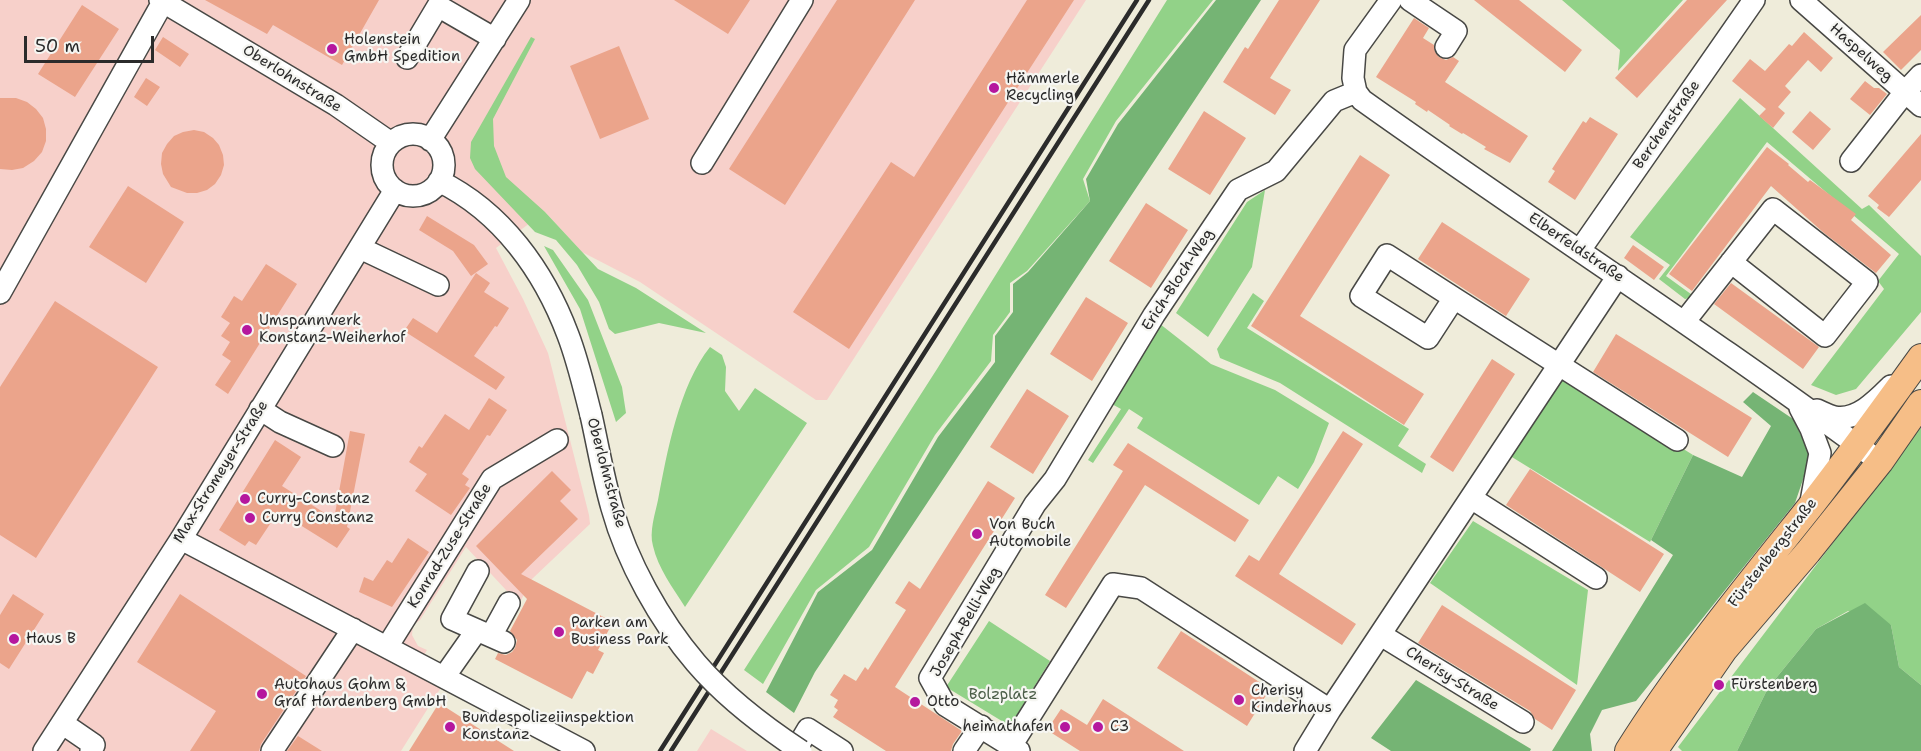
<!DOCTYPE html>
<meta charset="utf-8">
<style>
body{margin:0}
#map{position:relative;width:1921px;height:751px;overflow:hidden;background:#efecda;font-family:"Shantell Sans",sans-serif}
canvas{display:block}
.scale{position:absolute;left:24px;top:36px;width:130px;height:27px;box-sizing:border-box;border:3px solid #2b2b2b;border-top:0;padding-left:8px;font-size:18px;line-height:21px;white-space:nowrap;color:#2b2b2b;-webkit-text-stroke:4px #f6f6f2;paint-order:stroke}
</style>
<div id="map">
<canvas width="1921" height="751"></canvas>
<div class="scale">50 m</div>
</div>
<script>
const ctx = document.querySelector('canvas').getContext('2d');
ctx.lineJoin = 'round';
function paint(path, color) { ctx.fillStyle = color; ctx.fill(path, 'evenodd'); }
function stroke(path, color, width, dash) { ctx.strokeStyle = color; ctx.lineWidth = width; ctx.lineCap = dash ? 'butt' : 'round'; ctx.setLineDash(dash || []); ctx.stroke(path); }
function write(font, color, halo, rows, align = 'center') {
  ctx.font = font + ' "Shantell Sans",sans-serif'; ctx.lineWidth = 4.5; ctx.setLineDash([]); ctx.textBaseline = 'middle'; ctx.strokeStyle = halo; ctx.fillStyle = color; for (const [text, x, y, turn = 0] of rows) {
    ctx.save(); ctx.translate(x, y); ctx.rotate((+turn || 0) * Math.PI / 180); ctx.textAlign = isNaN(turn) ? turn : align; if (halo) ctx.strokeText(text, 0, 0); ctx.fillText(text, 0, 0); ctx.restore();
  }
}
const built = new Path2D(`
 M0,0H1086L827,400H816L640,282L582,252L545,212L496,248L523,299L548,353L589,515L590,524L532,579L519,604L466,547L420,620L413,625L412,635L418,646L427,650L419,664L447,678L401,751H0Z
 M711,729L747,751H697Z`);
const green = new Path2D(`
 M1167,0H1213L1116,121L1083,179L1090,201L1027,271L1010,283V312L993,335L991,361L935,435L869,547L816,590L763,684L744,670L937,369Z
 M1562,0H1683L1618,71L1620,50Z
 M531,37L535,39L493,119L494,146L506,177L545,212L598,269L636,288L706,333L659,323L615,334L609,329L599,302L577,265L556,240L535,232L475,169L470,158L471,142Z
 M1740,98L1862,209L1869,205L1921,256V312L1856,389L1836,395L1811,385L1884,289L1878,281L1899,254L1767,142L1666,276L1695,297L1685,299L1659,279L1670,265L1630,237Z
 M1265,190L1252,267L1208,337L1176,313L1247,202Z
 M544,246L553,250L588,300L622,387L626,413L616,422L580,309Z
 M1253,293L1264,301L1247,328L1409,429L1398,446L1426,464L1422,473L1280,383L1220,358L1217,349Z
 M1160,324L1211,364L1275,390L1329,423L1314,462L1298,489L1278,476L1259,505L1137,428L1143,418L1129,409L1093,463L1088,460L1121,409L1110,403Z
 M710,347L722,355L726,367L725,391L739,411L755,388L807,423L685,607C673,588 658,568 653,546C649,532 655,514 658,500C667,452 679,386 710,347Z
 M1564,374L1693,455L1650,542L1507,454Z
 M1921,427V685L1899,667L1891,625L1848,611L1816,629L1768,688L1737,751H1682L1678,747Z
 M1473,521L1588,590L1577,685L1430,583Z
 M989,621L1050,661L1010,726L946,687Z`);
const forest = new Path2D(`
 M1216,0H1261L815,672L794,713L766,692L818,592L872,550L938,437L995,362V336L1013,312V284L1028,272L1090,201L1086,179L1118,124Z
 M1753,392L1793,419L1811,456L1795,503L1636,701L1602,710L1590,734L1592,751H1552L1673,555L1651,540L1693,455L1742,477L1771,426L1743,402Z
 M1865,603L1891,625L1899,667L1921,685V751H1737L1768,688L1816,629Z
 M1416,680L1531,749L1530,751H1391L1371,738Z`);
const building = new Path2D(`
 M205,0H379L342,65L273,25L267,34Z
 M674,0H750L728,34Z
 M837,0H915L785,205L729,169Z
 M1027,0H1074L849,349L793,312L891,162L914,177Z
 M1279,0H1320L1270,78L1291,90L1275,115L1223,82L1245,47L1248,49Z
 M1474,0H1519L1582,50L1565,72Z
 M1687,0H1727L1637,98L1615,78Z
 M82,5L119,29L75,97L38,74Z
 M1921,15V50L1901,70L1883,52Z
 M1414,18L1429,28L1423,38L1434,45L1435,52L1439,57L1446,60L1453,57L1459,61L1445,82L1528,136L1510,163L1484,149L1486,147L1463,133L1462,134L1449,126L1450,125L1428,110L1427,112L1415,104L1416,102L1376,77Z
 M1804,32L1833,58L1821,72L1808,60L1785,86L1791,92L1778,107L1785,113L1773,128L1759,116L1766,109L1732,81L1750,59L1765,71L1789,44L1792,46Z
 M163,37L189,54L180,67L155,50Z
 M619,46L649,119L600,139L570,66Z
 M146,78L160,87L147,106L134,97Z
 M1865,81L1874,88H1879L1887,94L1870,115L1850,99Z
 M0,98H16L27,102L36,109L43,118L46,129V141L42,152L34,161L23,168L12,170L0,169Z
 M1204,111L1246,138L1210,195L1168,169Z
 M1810,111L1831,129L1813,150L1792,132Z
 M1590,117L1618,134L1575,200L1548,182L1555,171L1552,169L1561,155L1583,121L1586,123Z
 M194,130L204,132L213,138L219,145L223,155L224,165L221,175L215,184L207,190L197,193H187L171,187L163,174L161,164L162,153L167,144L174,136L183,132Z
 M1921,134V180L1889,217L1877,208L1879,205L1868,196Z
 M1767,147L1789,164L1788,165L1808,182L1810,180L1856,214L1851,220L1891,255L1876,273L1824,233L1771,186L1692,291L1669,274Z
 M1360,155L1390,175L1300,316L1424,394L1404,425L1251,326Z
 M128,186L184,222L146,283L89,247Z
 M1146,203L1188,230L1151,288L1109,261Z
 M427,216L474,245L488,264L471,276L453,251L419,230Z
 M1442,222L1530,279L1506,316L1418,259Z
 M1633,245L1664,267L1654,280L1624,258Z
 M266,264L297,284L228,394L215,385L231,361L222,355L230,342L221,336L230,323L221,317L234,296L242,301Z
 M476,273L490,283L484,292L509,308L497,327L495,326L474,356L505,377L496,390L404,331L413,318L437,333Z
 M1731,283L1819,347L1803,369L1714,304Z
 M1086,297L1128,323L1092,381L1050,354Z
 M55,301L158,367L36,558L0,535V387Z
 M1616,334L1752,418L1728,457L1593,372Z
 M1492,359L1515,374L1453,472L1430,457Z
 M1027,389L1069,416L1033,474L990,447Z
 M489,398L507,410L490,436L487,435L462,474L469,479L465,485L470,488L451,515L415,491L427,474L409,462L419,446L422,448L445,414L469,430Z
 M350,431L365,434L347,527L350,529L337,548L281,513L272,521L256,545L249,541L245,546L219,530L275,440L301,457L282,486L334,519Z
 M1343,431L1363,444L1279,574L1356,624L1342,645L1235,576L1249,555L1259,561Z
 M1128,443L1249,520L1235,542L1145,485L1066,608L1045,595L1123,471L1113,465Z
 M1530,469L1664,554L1640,592L1506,505Z
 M552,471L571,490L560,501L578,519L521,574L613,622L598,650L604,653L593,674L587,671L572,699L495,659L498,653L506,655L512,652L515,648L517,640L510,631L527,599L476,546Z
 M988,481L1015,498L895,687L962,731L953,744L951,751H886L833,717L838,710L834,707L838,700L830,695L844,674L856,681L865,667L868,670L906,610L895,603L909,581L920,589Z
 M408,538L429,552L392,607L359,592L364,577L373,581L387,560L392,563Z
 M13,594L44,614L9,669L0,663V615Z
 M180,594L306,676L261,744L259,751H190L216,711L137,662Z
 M1442,605L1576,690L1552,730L1535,719L1530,711L1418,643Z
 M1181,631L1270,689L1247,726L1157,668Z
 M1103,699L1184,751H1080L1047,730L1061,709L1087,725Z
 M439,703L514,751H409Z
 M298,736L322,751H287Z`);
const minor = new Path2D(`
 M160,0L336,105L391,143
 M1391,0L1355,50L1353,78L1356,92L1362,100C1533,222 1711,336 1880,462
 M1410,0L1456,31L1446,47
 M1801,0L1921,106
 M407,58L438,6L495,39
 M382 165a31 31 0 1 1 62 0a31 31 0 1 1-62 0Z
 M430,140L519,0
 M1851,161L1905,92L1921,75
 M702,163L802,0
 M439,181C502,212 544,271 568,335C578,361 584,388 591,415
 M360,248L438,285
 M1580,250L1754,0
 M0,293L163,2
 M1454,298L1387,255L1361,296L1428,338L1454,298L1677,440
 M1684,322L1773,209L1867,282L1825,336L1731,262
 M1800,408L1811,429L1820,453L1810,507
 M260,409L280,422L333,446
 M1817,410C1822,412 1829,416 1835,417C1857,421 1877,400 1891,386
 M1471,498L1596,578
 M181,539L584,751
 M478,571L452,619L504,642
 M1381,635L1523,722
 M491,636L509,603
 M387,647L492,479L557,440
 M444,677L477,630
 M62,723L94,745L91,751
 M1011,746L945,705L930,678L1035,504L1055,479L1154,315L1238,190L1276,171L1334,101L1356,92
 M44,751L181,539L395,190
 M272,751L353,629
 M795,751L808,729L842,751
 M964,751L981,726
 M1019,751L1011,746L1113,584L1141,588L1330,710
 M1305,751L1330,710L1618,276`);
const major = new Path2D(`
 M1628,751C1682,665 1747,586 1810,507C1848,458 1885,407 1921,357
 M1654,751L1724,650L1808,552L1880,462L1921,403`);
const rail = new Path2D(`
 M660,751L1137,0
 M671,751L1149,0`);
const minorBridge = new Path2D(`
 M591,415C598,446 603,477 612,508C627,562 660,621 696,663C726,698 763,726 801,751`);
const markers = [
 [332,49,6,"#b5179e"],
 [994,88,6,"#b5179e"],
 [247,330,6,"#b5179e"],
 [245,499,6,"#b5179e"],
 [250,518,6,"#b5179e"],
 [977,534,6,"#b5179e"],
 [559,632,6,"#b5179e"],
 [14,639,6,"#b5179e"],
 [1719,685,6,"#b5179e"],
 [262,694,6,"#b5179e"],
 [1239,700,6,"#b5179e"],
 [915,702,6,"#b5179e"],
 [450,727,6,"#b5179e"],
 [1065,727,6,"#b5179e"],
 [1098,727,6,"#b5179e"]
];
const poiNames = [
 ["Holenstein",344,40],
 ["GmbH Spedition",344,57],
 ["Hämmerle",1006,79],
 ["Recycling",1006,96],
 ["Umspannwerk",259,321],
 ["Konstanz-Weiherhof",259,338],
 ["Curry-Constanz",257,499],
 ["Curry Constanz",262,518],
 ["Von Buch",989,525],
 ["Automobile",989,542],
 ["Parken am",571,623],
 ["Business Park",571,640],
 ["Haus B",26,639],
 ["Autohaus Gohm &",274,685],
 ["Graf Hardenberg GmbH",274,702],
 ["Fürstenberg",1731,685],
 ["Cherisy",1251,691],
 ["Kinderhaus",1251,708],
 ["Otto",927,702],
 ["Bundespolizeiinspektion",462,718],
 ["Konstanz",462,735],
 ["heimathafen",1053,727,"right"],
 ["C3",1110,727]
];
const streetNames = [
 ["Haspelweg",1861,53,42],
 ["Oberlohnstraße",292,79,32],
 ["Berchenstraße",1667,125,-55],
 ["Elberfeldstraße",1576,248,34],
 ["Erich-Bloch-Weg",1178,280,-57],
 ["Max-Stromeyer-Straße",221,472,-58],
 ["Oberlohnstraße",606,473,75],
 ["Konrad-Zuse-Straße",450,546,-58],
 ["Fürstenbergstraße",1773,553,-52],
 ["Joseph-Belli-Weg",966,622,-60],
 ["Cherisy-Straße",1452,679,32]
];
const parkNames = [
 ["Bolzplatz",1003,695]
];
paint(built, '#f7d0ca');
paint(green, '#92d288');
paint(forest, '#75b474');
paint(building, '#eba48b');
stroke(minor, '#484845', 24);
stroke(major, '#484845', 28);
stroke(minor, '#fff', 21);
stroke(major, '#f6be87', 26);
stroke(rail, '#2b2b2b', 4.5);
stroke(minorBridge, '#484845', 24, []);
stroke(minorBridge, '#fff', 21);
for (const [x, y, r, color] of markers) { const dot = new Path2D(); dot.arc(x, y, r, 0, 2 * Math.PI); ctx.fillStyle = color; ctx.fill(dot); stroke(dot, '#f6f6f2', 2); }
write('15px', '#2b2b2b', '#f6f6f2', poiNames, 'left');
write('15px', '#2b2b2b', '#f6f6f2', streetNames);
write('15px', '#4a5d47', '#f6f6f2', parkNames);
</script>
